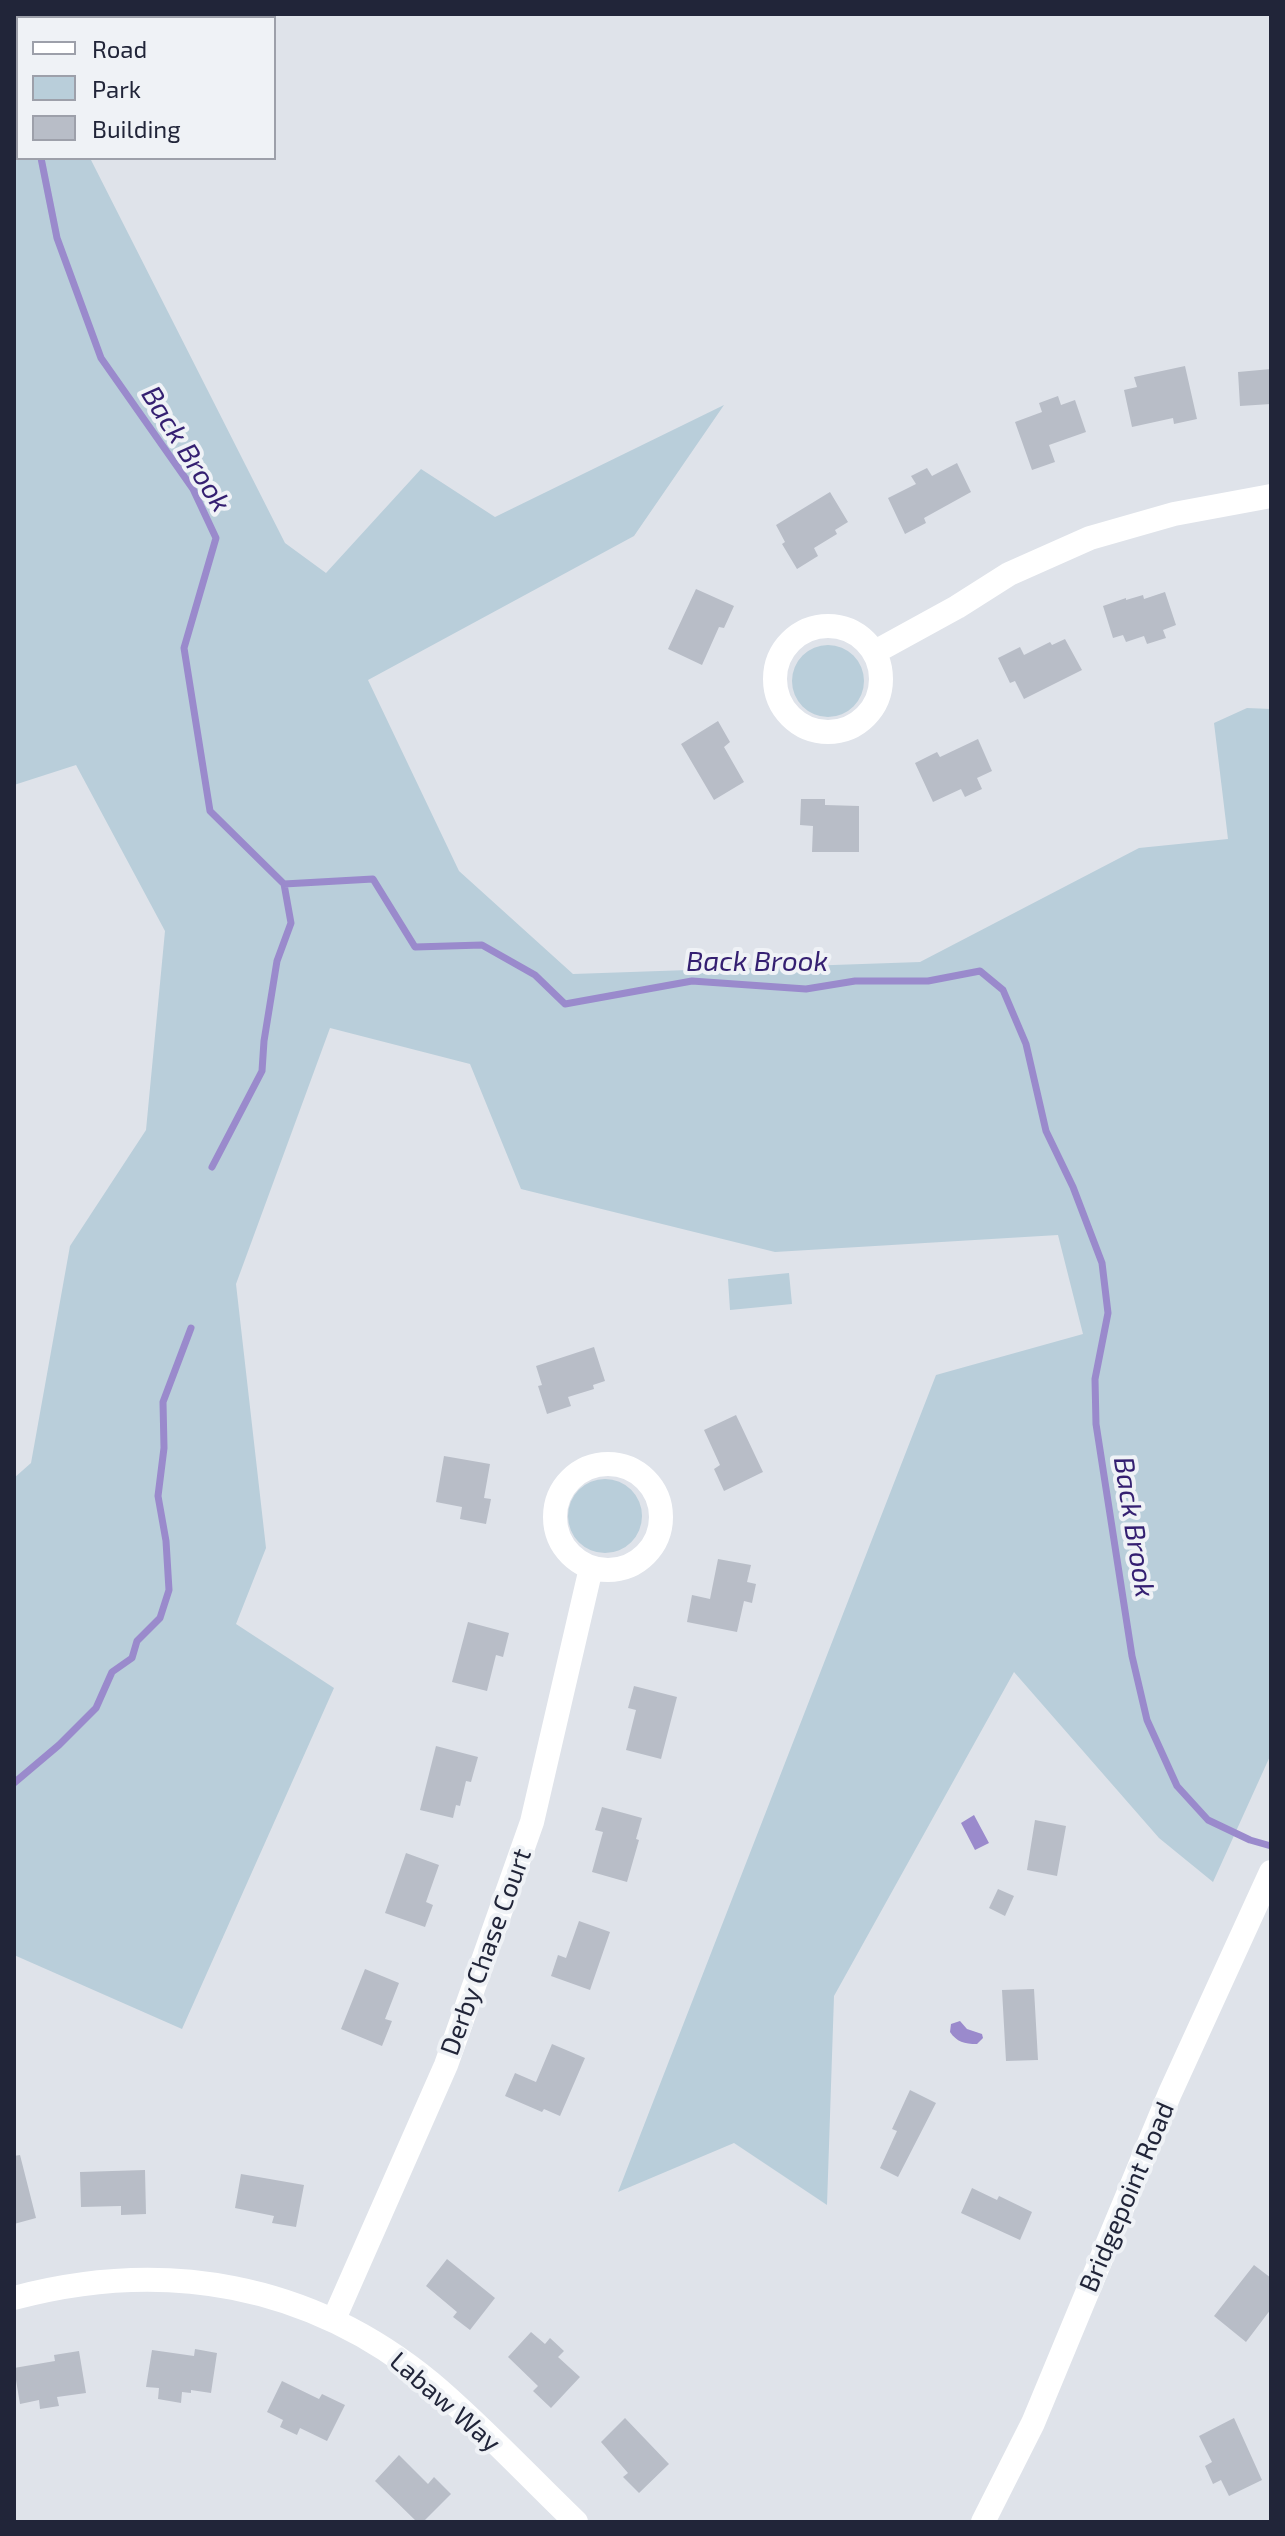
<!DOCTYPE html>
<style>
body{margin:0}
#map{position:relative;width:1285px;height:2536px;overflow:hidden;background:#dfe3ea;font-family:"Exo 2",sans-serif}
canvas{display:block}
.frame{position:absolute;inset:0;border:16px solid #212539;pointer-events:none}
.legend{position:absolute;left:16px;top:16px;width:260px;height:144px;box-sizing:border-box;background:#eff2f6;border:2px solid #9da0aa;margin:0;padding:10px 14px;list-style:none;font-size:24px;color:#212539}
.legend li{display:flex;align-items:center;gap:16px;height:40px}
.legend b{width:40px;border:2px solid #9da0aa}
</style>
<div id="map">
<canvas width="1285" height="2536"></canvas>
<div class="frame"></div>
<ul class="legend">
<li><b style="height:10px;background:#fff"></b>Road</li>
<li><b style="height:22px;background:#b9ceda"></b>Park</li>
<li><b style="height:22px;background:#b8bdc7"></b>Building</li>
</ul>
</div>
<script>
const ctx = document.querySelector('canvas').getContext('2d');
ctx.lineJoin = 'round';
function paint(path, color) { ctx.fillStyle = color; ctx.fill(path, 'evenodd'); }
function stroke(path, color, width, dash) { ctx.strokeStyle = color; ctx.lineWidth = width; ctx.lineCap = dash ? 'butt' : 'round'; ctx.setLineDash(dash || []); ctx.stroke(path); }
function write(font, color, halo, rows, align = 'center') {
  ctx.font = font + ' "Exo 2",sans-serif'; ctx.lineWidth = 8; ctx.setLineDash([]); ctx.textBaseline = 'middle'; ctx.strokeStyle = halo; ctx.fillStyle = color; for (const [text, x, y, turn = 0] of rows) {
    ctx.save(); ctx.translate(x, y); ctx.rotate((+turn || 0) * Math.PI / 180); ctx.textAlign = isNaN(turn) ? turn : align; if (halo) ctx.strokeText(text, 0, 0); ctx.fillText(text, 0, 0); ctx.restore();
  }
}
const green = new Path2D(`
 M14,14H39L40,18H18V158H90L285,543L326,573L421,469L495,517L724,405L634,536L368,680L459,871L573,974L920,962L1139,848L1228,839L1214,723L1247,708L1271,709V1754L1213,1882L1159,1838L1014,1672L834,1996L827,2205L734,2143L618,2192L936,1375L1083,1334L1058,1235L775,1252L521,1189L470,1064L330,1028L236,1284L266,1548L236,1624L334,1688L182,2029L14,1955V1478L31,1463L70,1246L146,1130L165,931L76,765L14,785Z
 M792 681a36 36 0 1 1 72 0a36 36 0 1 1-72 0Z
 M789,1273L792,1304L730,1310L728,1279Z
 M568 1516a37 37 0 1 1 74 0a37 37 0 1 1-74 0Z`);
const water = new Path2D(`
 M974,1815L989,1843L975,1850L961,1823Z
 M960,2021L967,2029L982,2034L983,2038L977,2044C964,2044 957,2042 950,2032L951,2024Z`);
const stream = new Path2D(`
 M14,47L18,57
 M41,158L57,238L101,358L193,489L216,538L184,648L210,811L284,884L373,879L415,947L482,945L535,975L565,1004L692,981L806,989L855,981H928L980,971L1003,990L1026,1044L1046,1131L1073,1187L1102,1263L1108,1313L1095,1379L1096,1424L1132,1656L1147,1720L1177,1786L1208,1820L1250,1840L1271,1846
 M212,1167L262,1071L264,1041L277,961L291,923L284,884
 M14,1783L59,1745L96,1708L112,1672L132,1658L137,1641L160,1618L169,1590L166,1541L158,1496L164,1448L163,1402L191,1328`);
const building = new Path2D(`
 M1185,366L1197,419L1174,424L1173,418L1132,427L1124,390L1137,387L1134,377Z
 M1271,369V404L1240,406L1238,372Z
 M1058,396L1061,405L1075,400L1086,432L1049,445L1055,462L1032,470L1015,422L1042,412L1039,403Z
 M957,463L971,492L924,518L926,523L905,534L888,498L916,484L911,476L927,468L932,476Z
 M830,492L848,522L835,530L837,534L814,548L818,556L797,569L782,544L785,542L776,525Z
 M696,589L734,606L724,628L719,627L702,665L668,649Z
 M1165,592L1176,625L1163,630L1166,638L1147,644L1144,636L1126,642L1123,635L1113,638L1103,606L1126,598V600L1143,595L1144,599Z
 M1065,639L1082,670L1024,699L1015,681L1010,683L998,658L1020,647L1024,655L1050,642L1052,645Z
 M718,721L730,742L724,747L744,782L714,800L681,744Z
 M978,739L992,771L977,778L982,789L965,797L961,789L933,802L915,763L937,752L940,757Z
 M801,799H825V805L859,806V852H812L813,826L800,825Z
 M594,1347L605,1381L593,1385L594,1389L568,1397L571,1406L547,1414L538,1386L542,1385L536,1366Z
 M736,1415L763,1472L724,1491L714,1469L720,1465L704,1430Z
 M444,1456L490,1464L484,1498L491,1499L486,1524L460,1519L462,1507L436,1502Z
 M718,1559L751,1565L747,1582L756,1584L752,1603L744,1601L737,1632L687,1622L692,1595L710,1599Z
 M468,1622L509,1633L503,1657L496,1655L487,1691L452,1682Z
 M634,1686L677,1697L661,1759L626,1750L636,1710L628,1708Z
 M436,1746L478,1757L471,1782L466,1781L460,1806L456,1805L453,1818L420,1810Z
 M602,1807L642,1818L636,1839L639,1840L627,1882L592,1872L603,1832L595,1830Z
 M1035,1820L1066,1826L1057,1876L1027,1870Z
 M406,1853L439,1865L426,1902L433,1905L425,1927L385,1913Z
 M998,1889L1014,1896L1005,1916L989,1908Z
 M579,1921L610,1932L590,1990L551,1976L558,1955L566,1958Z
 M365,1969L399,1983L385,2019L392,2021L382,2046L341,2029Z
 M1034,1989L1038,2060L1006,2061L1002,1990Z
 M552,2044L585,2058L560,2116L544,2109L542,2112L505,2096L515,2073L536,2082Z
 M910,2090L936,2103L898,2177L880,2168L897,2131L892,2129Z
 M20,2155L36,2218L14,2224V2156Z
 M145,2170L146,2214L121,2215V2206L81,2207L80,2172Z
 M241,2174L304,2185L296,2227L272,2223L274,2216L235,2208Z
 M972,2188L997,2200L999,2196L1032,2212L1020,2240L961,2213Z
 M447,2259L495,2298L470,2330L453,2317L457,2312L426,2286Z
 M1254,2265L1271,2278V2309L1246,2342L1214,2316Z
 M531,2332L545,2344L550,2338L564,2351L558,2357L580,2377L551,2408L533,2391L538,2386L508,2357Z
 M195,2349L217,2353L211,2393L191,2390V2393L182,2392L181,2403L158,2399L159,2388L146,2387L152,2350L194,2356Z
 M79,2351L86,2393L57,2397L59,2406L40,2409L39,2400L20,2404L14,2368L55,2361L54,2355Z
 M282,2381L319,2399L322,2394L345,2405L327,2441L300,2428L297,2435L280,2427L283,2420L267,2412Z
 M625,2418L669,2464L639,2493L623,2477L628,2473L601,2442Z
 M1234,2418L1262,2480L1229,2496L1221,2480L1213,2484L1205,2466L1212,2462L1199,2436Z
 M399,2455L428,2484L434,2477L451,2494L423,2522H417L375,2481Z`);
const minor = new Path2D(`
 M775 679a53 53 0 1 1 106 0a53 53 0 1 1-106 0Z
 M875,652L957,607L1009,574L1090,538L1174,514L1271,496
 M555 1517a53 53 0 1 1 106 0a53 53 0 1 1-106 0Z
 M14,2298C164,2258 310,2283 431,2383C480,2424 529,2477 576,2522
 M334,2319L446,2065L532,1822L591,1568
 M983,2522L1033,2423L1170,2093L1271,1872`);
const streetNames = [
 ["Derby Chase Court",486,1952,-70],
 ["Bridgepoint Road",1127,2197,-67],
 ["Labaw Way",445,2402,41]
];
const waterNames = [
 ["Back Brook",186,449,58],
 ["Back Brook",757,962],
 ["Back Brook",1134,1527,81]
];
paint(green, '#b9ceda');
paint(water, '#9a8acc');
stroke(stream, '#9a8acc', 7);
paint(building, '#b8bdc7');
stroke(minor, '#fff', 24);
write('26px', '#212539', '#eff2f6', streetNames);
write('italic 28px', '#341f71', '#eff2f6', waterNames);
</script>
